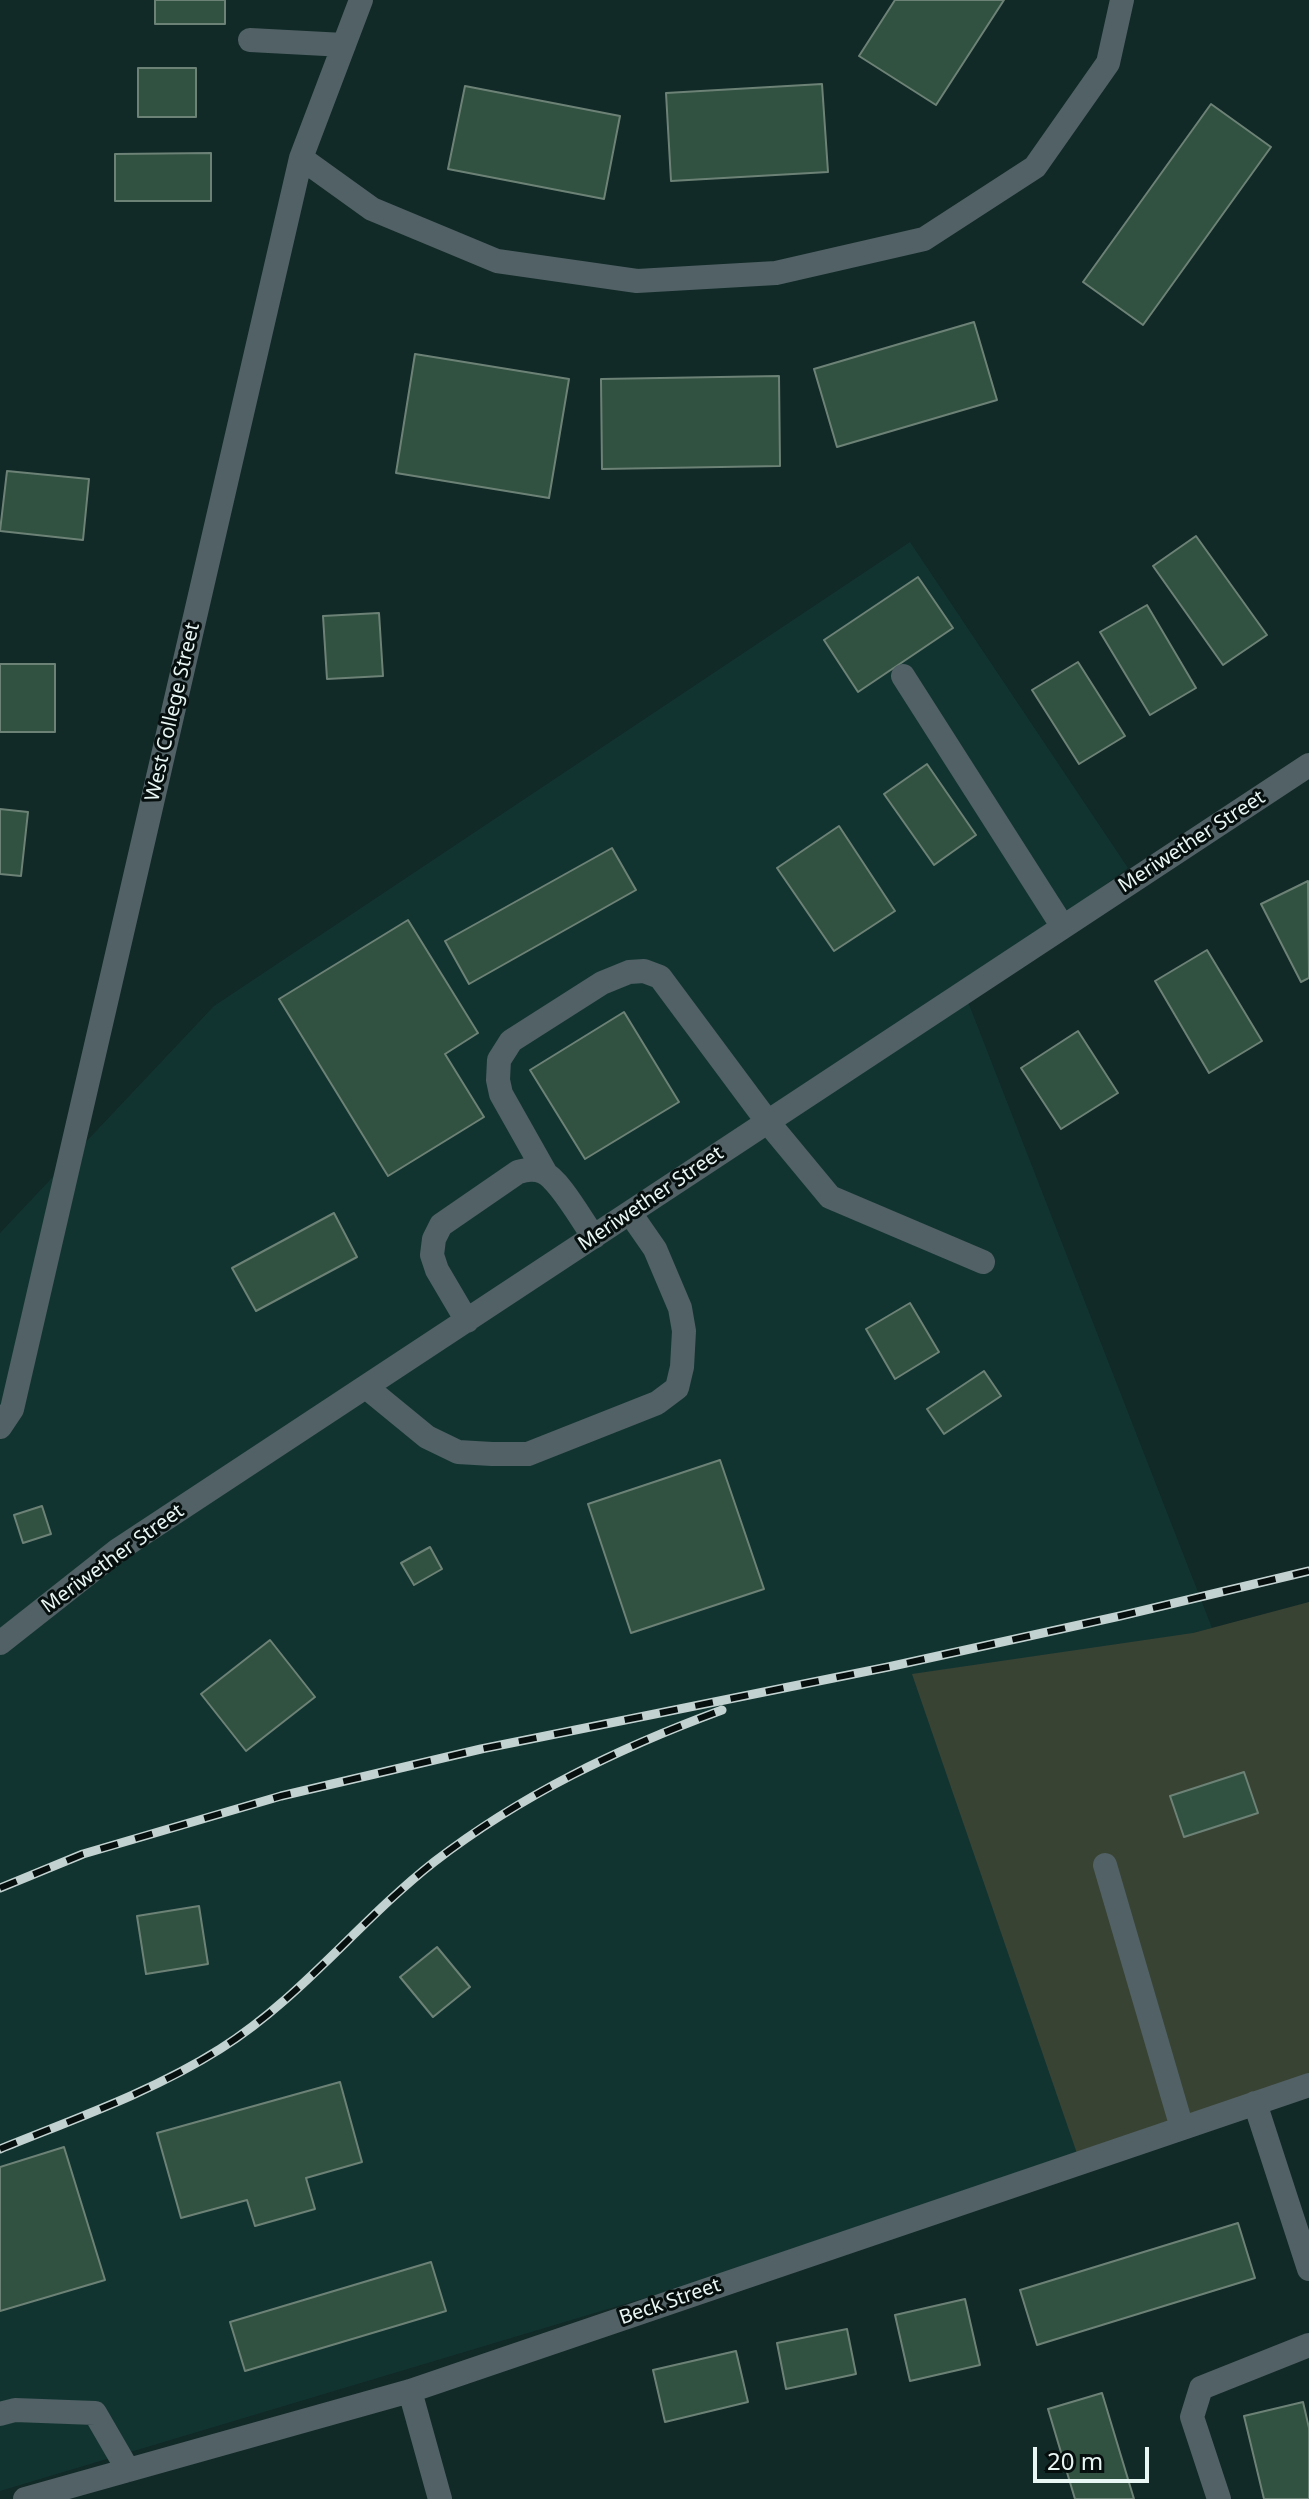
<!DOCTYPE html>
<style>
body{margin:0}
#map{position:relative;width:1309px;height:2499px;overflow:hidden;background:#112927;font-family:"Noto Sans",sans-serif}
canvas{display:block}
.scale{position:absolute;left:1033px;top:2447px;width:116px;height:36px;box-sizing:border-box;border:4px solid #e8f6f4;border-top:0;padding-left:10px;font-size:24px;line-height:28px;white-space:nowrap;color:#e8f6f4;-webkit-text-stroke:6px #060f0e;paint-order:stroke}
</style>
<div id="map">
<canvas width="1309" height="2499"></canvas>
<div class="scale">20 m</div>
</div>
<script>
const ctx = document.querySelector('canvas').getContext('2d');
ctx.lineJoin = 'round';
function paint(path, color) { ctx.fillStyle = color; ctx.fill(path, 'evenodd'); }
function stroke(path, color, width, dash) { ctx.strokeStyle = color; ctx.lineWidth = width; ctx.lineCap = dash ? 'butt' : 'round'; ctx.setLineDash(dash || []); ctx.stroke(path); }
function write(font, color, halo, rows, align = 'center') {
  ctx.font = font + ' "Noto Sans",sans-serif'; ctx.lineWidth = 6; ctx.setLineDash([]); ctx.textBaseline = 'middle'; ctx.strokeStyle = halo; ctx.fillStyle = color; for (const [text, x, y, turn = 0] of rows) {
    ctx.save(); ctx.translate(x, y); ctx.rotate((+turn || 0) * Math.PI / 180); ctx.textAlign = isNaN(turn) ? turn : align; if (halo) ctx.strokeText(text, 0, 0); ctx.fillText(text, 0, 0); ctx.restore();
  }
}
const built = new Path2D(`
 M910,542L1128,868L963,989L1212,1628L1193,1633L1081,2165L989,2195L0,2491V1233L214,1006Z`);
const green = new Path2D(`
 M1309,1602V2087L1081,2165L912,1674L1193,1633Z`);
const building = new Path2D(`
 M155,0H225V24H155Z
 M895,0H1004L936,105L859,56Z
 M138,68H196V117H138Z
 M822,84L828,172L671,181L666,93Z
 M465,86L620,116L604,199L448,169Z
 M1211,104L1271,147L1143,325L1083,282Z
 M211,153V201H115V154Z
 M974,322L997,400L837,447L814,369Z
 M415,354L569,379L549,498L396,473Z
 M779,376L780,466L602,469L601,379Z
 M7,471L89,479L83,540L0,531Z
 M1196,536L1267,635L1223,665L1153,566Z
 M918,577L953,628L858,692L824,640Z
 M1147,605L1196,688L1150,715L1100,632Z
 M379,613L383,676L327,679L323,616Z
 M1078,662L1125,736L1079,764L1032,690Z
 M0,664H55V732H0Z
 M927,764L976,835L934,865L884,794Z
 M0,809L28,812L21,876L0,874Z
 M839,826L895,911L834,951L777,868Z
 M612,848L636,890L469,984L445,941Z
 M1308,881L1309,978L1301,982L1261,904Z
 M408,920L478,1033L445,1054L484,1117L388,1176L279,999Z
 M1207,950L1262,1041L1209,1073L1155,981Z
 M624,1012L679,1102L585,1159L530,1070Z
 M1078,1031L1118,1093L1061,1129L1021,1068Z
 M334,1213L357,1257L256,1311L232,1268Z
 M910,1303L939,1352L895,1379L866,1329Z
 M984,1371L1001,1396L944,1434L927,1409Z
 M720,1460L764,1589L631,1633L588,1504Z
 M42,1506L51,1534L23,1543L14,1515Z
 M430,1547L442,1569L414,1585L401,1563Z
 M270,1640L315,1697L246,1751L201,1694Z
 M1244,1772L1258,1813L1184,1837L1170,1796Z
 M199,1906L208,1964L146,1974L137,1916Z
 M437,1947L470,1987L433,2017L400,1977Z
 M340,2082L362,2162L306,2178L315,2209L255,2226L247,2200L181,2218L157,2133Z
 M64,2147L105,2280L0,2311V2167Z
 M1238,2223L1255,2278L1037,2345L1020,2290Z
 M431,2262L446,2311L245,2371L230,2322Z
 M965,2299L980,2365L910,2381L895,2315Z
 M847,2329L856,2374L786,2389L777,2343Z
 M736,2351L748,2402L665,2422L653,2370Z
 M1102,2393L1134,2499H1075L1048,2409Z
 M1303,2402L1309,2428V2499H1264L1244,2416Z`);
const minor = new Path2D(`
 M250,40L344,45
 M301,158L372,209L497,261L637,281L776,273L924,239L1035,167L1108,63L1122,0
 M903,676L1063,927
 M545,1172L501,1094L498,1080L499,1060L511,1041L602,983L629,972L644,971L660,977L767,1121L830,1197L983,1262
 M467,1321L437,1270L432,1255L434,1239L441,1225L518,1172C526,1170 534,1168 543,1172C560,1180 582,1221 594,1237
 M366,1387L427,1437L458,1452L492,1454H528L657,1403L677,1388L682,1367L684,1331L680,1308L655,1249L630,1213
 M0,1427L12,1409L301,158L361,0
 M0,1643L118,1550L1309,765
 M1105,1865L1182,2128
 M1255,2103L1309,2269
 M410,2391L440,2499
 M0,2414L15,2410L95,2413L128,2470
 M25,2499L410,2391L1309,2085
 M1219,2499L1192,2417L1201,2388L1309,2345`);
const rail = new Path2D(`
 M0,1888L83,1854L281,1796L481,1749L888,1667L1120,1616L1309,1571
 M0,2149C74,2119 152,2092 220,2049C301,1998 359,1921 434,1862C521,1795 619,1748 722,1710`);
const streetNames = [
 ["West College Street",173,712,-77],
 ["Meriwether Street",1192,842,-33],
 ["Meriwether Street",651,1199,-34],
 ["Meriwether Street",113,1559,-36],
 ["Beck Street",670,2302,-19]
];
paint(built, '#123431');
paint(green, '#394334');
paint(building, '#315141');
stroke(building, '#6d8276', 2);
stroke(minor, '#516165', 24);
stroke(rail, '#c2d2d0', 9);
stroke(rail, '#060f0e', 6, [18]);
write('20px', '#e8f6f4', '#060f0e', streetNames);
</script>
